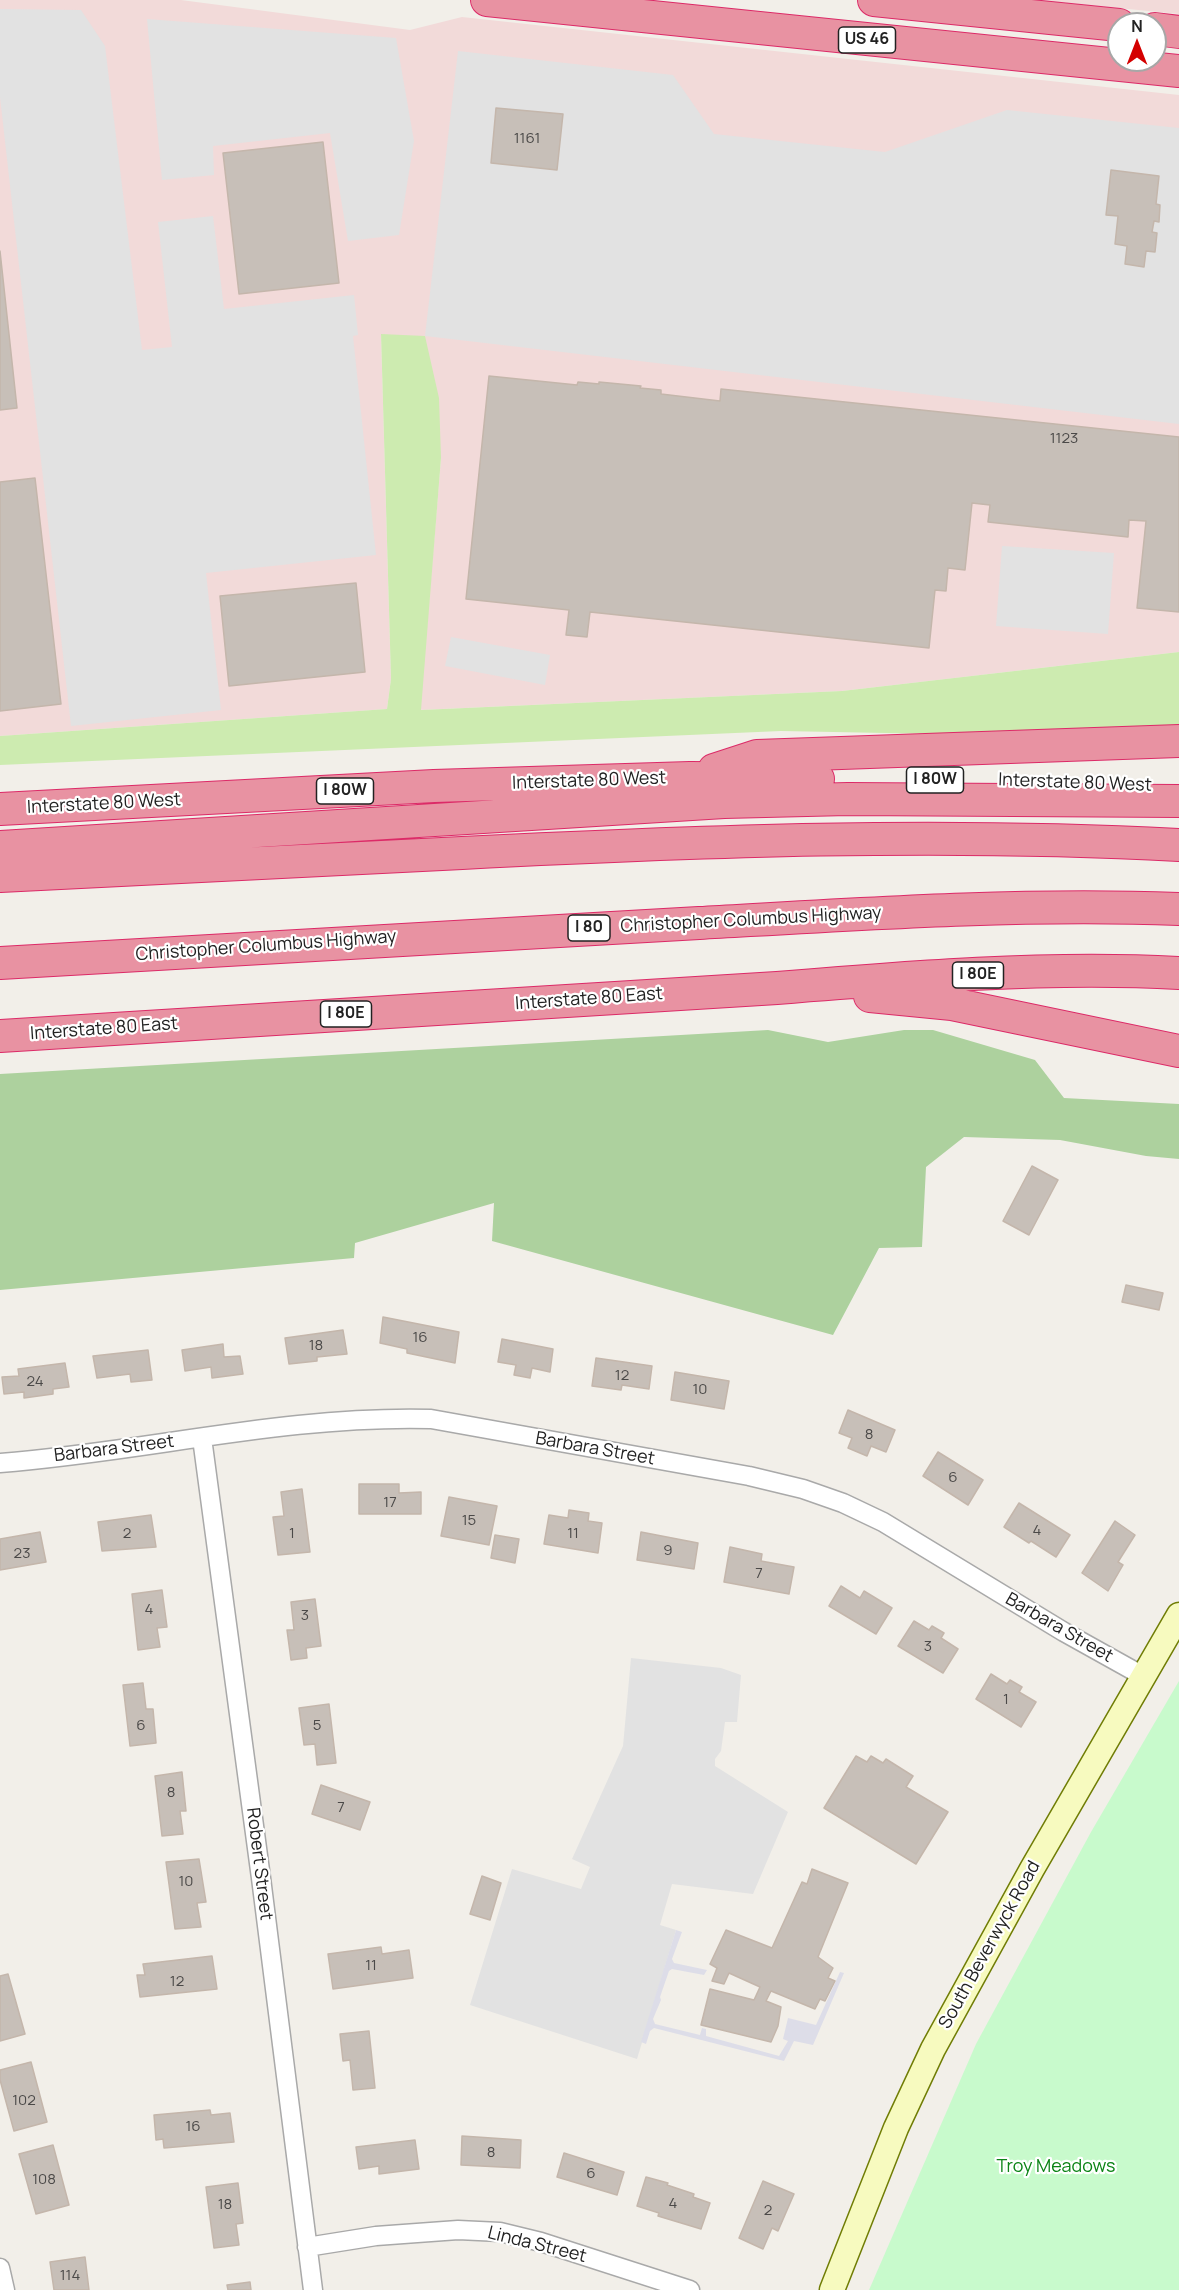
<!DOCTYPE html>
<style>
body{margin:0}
#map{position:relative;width:1179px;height:2290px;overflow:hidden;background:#f2efe9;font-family:Manrope,sans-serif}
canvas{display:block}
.north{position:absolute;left:1107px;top:12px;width:60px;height:60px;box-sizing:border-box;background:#fff;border:2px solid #a7a7a7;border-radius:50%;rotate:0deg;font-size:16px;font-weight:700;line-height:24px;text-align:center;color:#222}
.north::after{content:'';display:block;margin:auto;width:21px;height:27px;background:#d40000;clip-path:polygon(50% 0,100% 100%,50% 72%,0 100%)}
</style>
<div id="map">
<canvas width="1179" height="2290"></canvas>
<div class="north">N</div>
</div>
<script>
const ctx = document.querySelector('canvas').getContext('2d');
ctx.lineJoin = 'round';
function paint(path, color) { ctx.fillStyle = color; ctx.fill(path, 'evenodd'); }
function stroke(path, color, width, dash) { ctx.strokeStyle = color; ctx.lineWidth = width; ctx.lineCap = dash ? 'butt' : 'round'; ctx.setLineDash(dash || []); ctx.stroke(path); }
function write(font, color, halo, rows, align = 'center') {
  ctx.font = font + ' Manrope,sans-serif'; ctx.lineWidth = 4.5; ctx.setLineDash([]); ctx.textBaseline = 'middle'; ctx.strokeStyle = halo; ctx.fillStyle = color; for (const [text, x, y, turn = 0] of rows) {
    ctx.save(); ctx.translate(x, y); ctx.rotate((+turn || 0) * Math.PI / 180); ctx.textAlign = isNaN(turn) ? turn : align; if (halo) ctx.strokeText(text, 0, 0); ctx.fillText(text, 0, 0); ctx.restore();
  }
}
const commercial = new Path2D(`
 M0,0H181L410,30L462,17L1179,95V652L842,691L420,710L441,458L381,334L391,679L387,709L0,736Z
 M1037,0H1179V14Z`);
const grass = new Path2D(`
 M381,334L425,336L439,398L441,458L421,710L842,691L1179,652V729L1043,736L781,731L0,765V736L387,709L391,679Z`);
const forest = new Path2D(`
 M768,1030L828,1042L904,1030H933L1035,1060L1064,1098L1179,1104V1159L1146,1156L1060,1140L964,1137L926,1167L922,1247L879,1248L833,1335L492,1241L494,1203L355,1243L354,1258L0,1290V1074Z`);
const park = new Path2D(`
 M1179,1681V2290H869L976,2044L1091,1832Z`);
const parking = new Path2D(`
 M0,9L81,10L105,46L142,350L172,347L158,222L213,216L224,309L354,295L358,335L353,336L376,555L206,573L221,710L71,726L0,97Z
 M147,19L396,38L414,141L399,235L348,241L330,133L213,146L214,175L162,180Z
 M458,51L673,75L714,134L885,152L1007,110L1179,128V424L425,336Z
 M1002,546L1114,553L1108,634L996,626Z
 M451,637L550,655L545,685L445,666Z
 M631,1658L721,1668L741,1675L737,1722H725L721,1751L715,1759V1766L788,1812L753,1894L672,1884L660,1925L676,1930L637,2059L470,2005L512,1869L581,1889L590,1867L572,1859L623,1746Z`);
const plaza = new Path2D(`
 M676,1930L682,1932L672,1959L674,1963L707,1970L704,1975L672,1969L669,1971L660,1997L661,2000L653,2019L655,2024L700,2035L702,2028L706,2029V2036L779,2056L788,2041L783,2039L788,2018L816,2025L840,1972L844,1973L813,2045L794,2041L784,2061L654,2028L650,2031L646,2044L641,2042Z`);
const building = new Path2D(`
 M496,108L563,114L557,170L491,163Z
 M323,142L339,283L239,294L223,153Z
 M1111,170L1159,176L1156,204L1160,205L1159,222L1154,221L1152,232L1157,233L1155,252L1146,251L1144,267L1125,264L1127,246L1115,244L1118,216L1106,215Z
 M0,251L17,408L0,410Z
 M489,376L577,385L578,382L599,384V382L641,386L640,388L661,390V394L720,401L721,389L1179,437V612L1137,608L1146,521L1129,520L1128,537L988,522L990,505L972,503L965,570L948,568L946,591L935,590L929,648L590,612L587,637L566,635L569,610L466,599Z
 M35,478L61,704L0,711V482Z
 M356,583L365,672L229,686L220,596Z
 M1032,1166L1058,1180L1029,1235L1003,1221Z
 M1126,1285L1163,1293L1159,1310L1122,1302Z
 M383,1317L459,1332L455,1363L407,1353V1349L380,1343Z
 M343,1330L347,1354L317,1357V1361L289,1364L285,1338Z
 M502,1339L553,1349L550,1372L532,1368L530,1378L514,1375L516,1365L498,1362Z
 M223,1344L224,1357L240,1356L243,1374L212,1378L211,1367L185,1371L182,1350Z
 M148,1350L152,1380L131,1382L130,1374L97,1378L93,1356Z
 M596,1358L652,1366L649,1389L622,1385L621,1390L592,1386Z
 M65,1363L69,1387L53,1389V1394L24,1398V1392L4,1394L2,1377L19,1376L18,1369Z
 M675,1372L729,1381L724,1409L671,1400Z
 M848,1410L895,1430L886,1452L871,1446L867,1456L848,1448L852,1438L839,1433Z
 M938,1452L983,1480L968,1505L923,1476Z
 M359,1484H399V1493L421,1492V1514H359Z
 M302,1489L310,1552L278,1555L273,1517L284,1516L281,1492Z
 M449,1497L497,1506L489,1545L441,1536Z
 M1019,1503L1070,1535L1056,1557L1031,1541L1029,1543L1004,1527Z
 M569,1510L589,1513L588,1521L602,1523L598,1553L544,1544L549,1515L568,1518Z
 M151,1515L156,1547L102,1551L98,1522Z
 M1115,1521L1135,1535L1118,1562L1123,1565L1108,1591L1082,1573Z
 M40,1532L46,1562L0,1570V1539Z
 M641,1532L698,1543L694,1569L637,1560Z
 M495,1535L519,1539L515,1563L491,1558Z
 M730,1547L762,1554L761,1561L794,1567L789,1594L724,1582Z
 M841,1586L860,1598L864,1591L892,1608L876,1634L829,1606Z
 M162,1590L167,1627L157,1628L160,1647L138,1650L132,1594Z
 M315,1599L321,1646L306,1648L307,1658L291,1660L287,1630H294L291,1602Z
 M914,1621L929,1630L932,1626L944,1633L941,1638L958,1649L943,1673L898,1646Z
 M991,1674L1007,1684L1010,1680L1022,1687L1019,1692L1036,1702L1021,1727L976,1699Z
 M143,1683L146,1709H153L156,1743L130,1746L123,1685Z
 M329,1704L336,1763L317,1765L315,1744L304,1745L299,1708Z
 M856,1756L867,1762L871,1756L883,1763L886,1759L913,1776L906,1787L948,1812L916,1864L824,1808Z
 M182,1772L186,1811H180L183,1834L162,1836L155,1776Z
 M321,1785L370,1802L360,1830L312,1814Z
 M199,1859L206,1902L197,1903L201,1927L175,1929L166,1862Z
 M812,1869L848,1883L818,1957L833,1968L828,1978L835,1981L825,2001L820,1999L815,2009L771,1991L766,2001L781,2007L778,2026L771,2042L701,2025L710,1989L754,2000L760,1987L729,1973L724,1984L712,1981L717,1968L710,1964L726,1930L772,1948L802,1882L807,1884Z
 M482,1876L501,1883L490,1920L470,1914Z
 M381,1947L382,1954L409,1950L413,1978L333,1989L328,1954Z
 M212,1956L217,1989L140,1997L137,1975H145L143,1964Z
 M8,1974L25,2034L0,2041V1976Z
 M369,2031L375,2088L353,2090L350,2060L343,2061L340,2034Z
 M31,2062L47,2122L14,2131L0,2080V2070Z
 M210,2110L211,2115L230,2113L234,2142L164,2148L163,2139L156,2140L154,2115Z
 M462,2136L521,2140L520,2168L461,2165Z
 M415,2140L419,2169L379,2174V2166L359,2169L356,2147Z
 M53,2145L69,2205L36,2214L19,2154Z
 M564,2153L624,2172L617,2195L557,2177Z
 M646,2177L668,2183L667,2185L694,2194L693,2197L710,2203L701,2229L658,2216L659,2213L637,2206Z
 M763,2181L794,2194L778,2231L772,2228L763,2249L739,2238Z
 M238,2183L243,2223L236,2224L239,2245L214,2248L206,2187Z
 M85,2257L89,2290H54L50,2262Z
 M250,2282L251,2290H228L227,2285Z`);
const street = new Path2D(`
 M202,1438L261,1878L313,2290
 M0,1463C144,1452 286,1415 431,1419L749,1476L803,1489L843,1503L883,1522L1064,1632L1143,1676
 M307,2247L376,2236L458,2230L500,2232L541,2242L690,2290
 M0,2268L5,2290`);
const secondary = new Path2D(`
 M832,2290L896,2128L933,2049L1032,1869L1179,1615`);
const highway = new Path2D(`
 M487,0L1179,71
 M874,0L1119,25
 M1155,29L1179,32
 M714,770L757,756L1179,741
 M0,809L434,786L690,778L818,779
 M0,847L724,802L848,799L1179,801
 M0,876C154,868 308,860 462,853C701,841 940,832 1179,845
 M0,963C233,948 466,935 699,923C859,914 1019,903 1179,909
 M870,996L952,1004L1179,1051
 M0,1036L777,988C910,977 1045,966 1179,973`);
const numberNames = [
 ["1161",527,139],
 ["1123",1064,439],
 ["16",420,1338],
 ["18",316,1346],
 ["12",622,1376],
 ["24",35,1382],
 ["10",700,1390],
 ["8",869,1435],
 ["6",953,1478],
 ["17",390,1503],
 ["15",469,1521],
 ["4",1037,1531],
 ["2",127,1534],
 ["1",292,1534],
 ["11",573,1534],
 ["9",668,1551],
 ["23",22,1554],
 ["7",759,1574],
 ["4",149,1610],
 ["3",305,1616],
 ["3",928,1647],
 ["1",1006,1700],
 ["6",141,1726],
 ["5",317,1726],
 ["8",171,1793],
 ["7",341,1808],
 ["10",186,1882],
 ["11",371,1966],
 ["12",177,1982],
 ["102",24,2101],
 ["16",193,2127],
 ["8",491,2153],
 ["6",591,2174],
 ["108",44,2180],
 ["4",673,2204],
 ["18",225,2205],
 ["2",768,2211],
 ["114",70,2276]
];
const shields = [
 [867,40,57],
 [935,780,57],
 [345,791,57],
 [589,928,42],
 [978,975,51],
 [346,1014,51]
];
const shieldNames = [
 ["US 46",867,40],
 ["I 80W",935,780],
 ["I 80W",345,791],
 ["I 80",589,928],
 ["I 80E",978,975],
 ["I 80E",346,1014]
];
const streetNames = [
 ["Interstate 80 West",589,781,-2],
 ["Interstate 80 West",1075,783,2],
 ["Interstate 80 West",104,804,-3],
 ["Christopher Columbus Highway",751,920,-3],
 ["Christopher Columbus Highway",266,946,-4],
 ["Interstate 80 East",589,999,-4],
 ["Interstate 80 East",104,1029,-4],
 ["Barbara Street",114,1449,-7],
 ["Barbara Street",595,1449,10],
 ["Barbara Street",1059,1628,30],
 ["Robert Street",259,1864,83],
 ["South Beverwyck Road",990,1945,-61],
 ["Linda Street",537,2245,14]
];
const parkNames = [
 ["Troy Meadows",1056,2167]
];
paint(commercial, '#f2dad9');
paint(grass, '#cdebb0');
paint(forest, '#add19e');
paint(park, '#c8facc');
paint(parking, '#e2e2e2');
paint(plaza, '#dddde8');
paint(building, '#c7bfb8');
stroke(building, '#c4b6ab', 1.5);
stroke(street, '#a9a9a9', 21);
stroke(secondary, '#707d05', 27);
stroke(highway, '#dc2a67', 34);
stroke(street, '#fff', 18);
stroke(secondary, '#f7fabf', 24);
stroke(highway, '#e892a2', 32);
write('15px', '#4b4948', null, numberNames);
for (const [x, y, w] of shields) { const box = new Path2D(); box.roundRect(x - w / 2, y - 13, w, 26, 4.5); ctx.fillStyle = '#fff'; ctx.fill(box); stroke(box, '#222', 1.5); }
write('bold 16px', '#222', null, shieldNames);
write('18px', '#222', '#fff', streetNames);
write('18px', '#0c8416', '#fff', parkNames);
</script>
